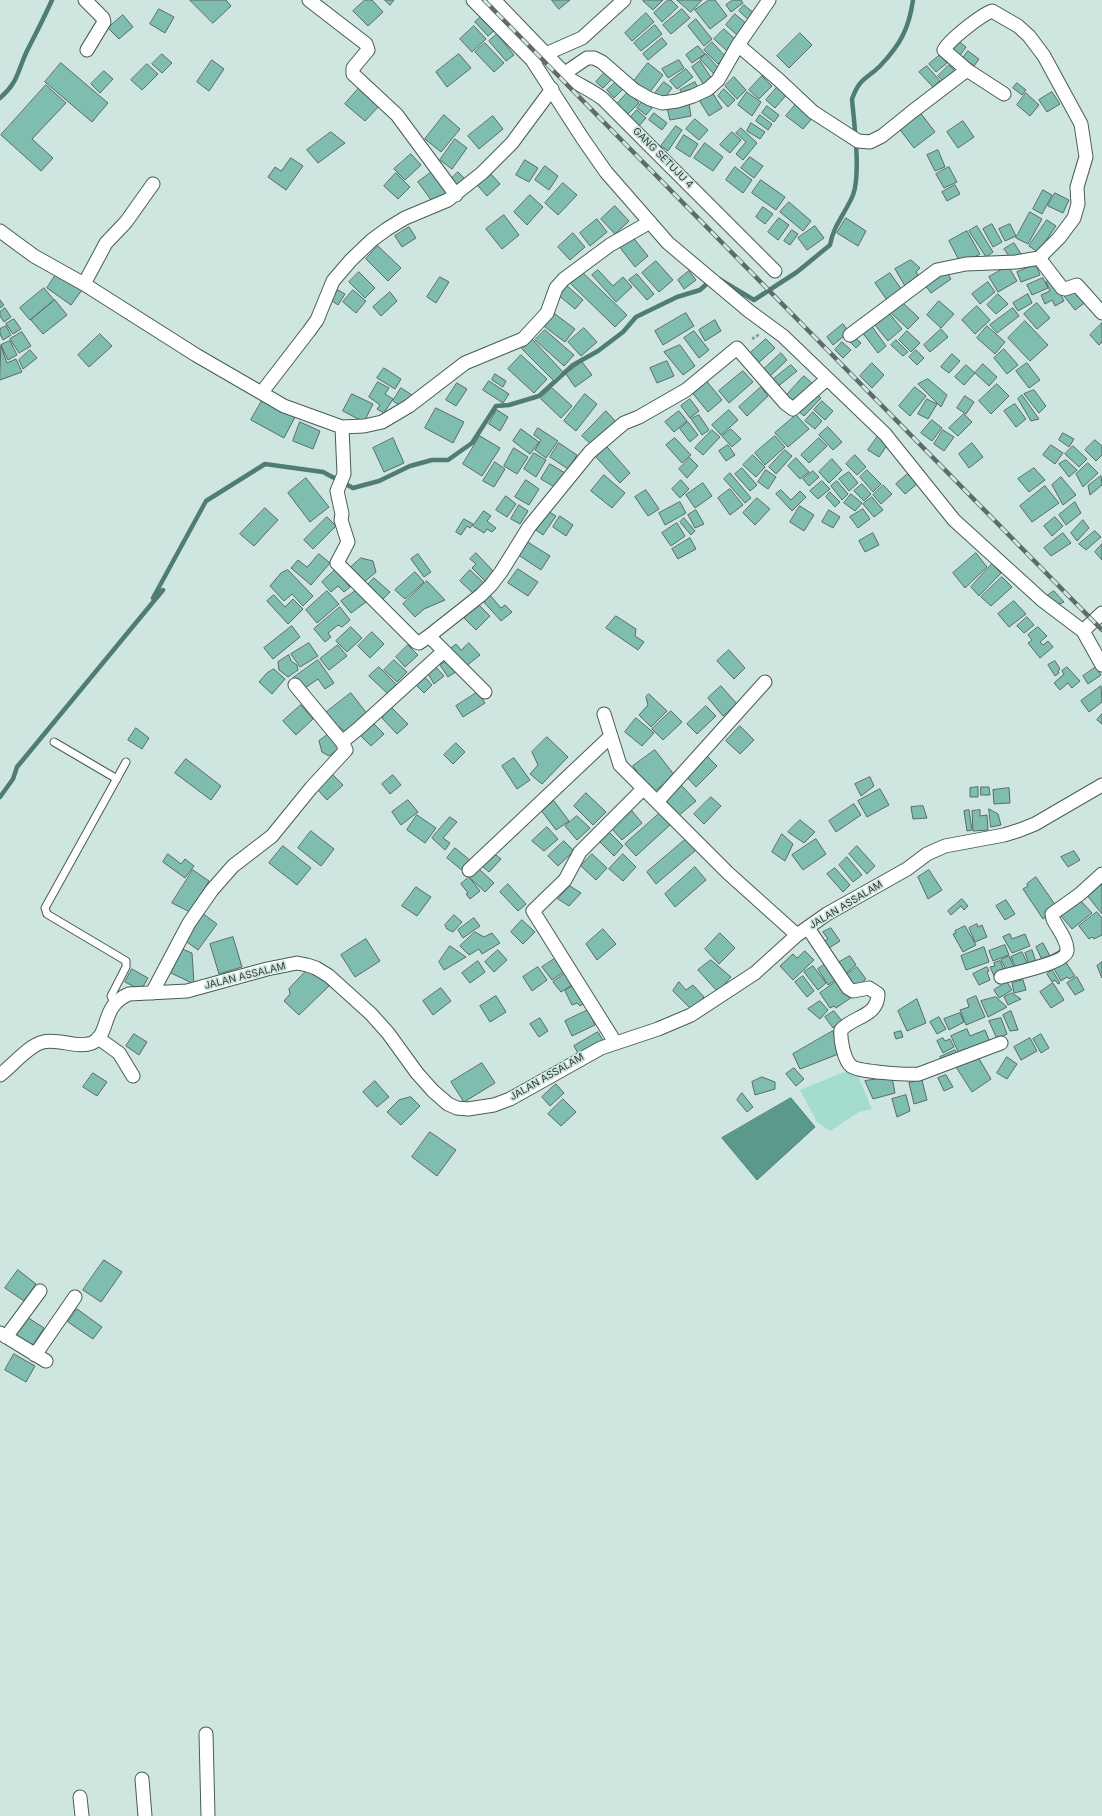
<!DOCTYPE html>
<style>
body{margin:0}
canvas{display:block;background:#cfe5e0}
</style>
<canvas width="1102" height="1816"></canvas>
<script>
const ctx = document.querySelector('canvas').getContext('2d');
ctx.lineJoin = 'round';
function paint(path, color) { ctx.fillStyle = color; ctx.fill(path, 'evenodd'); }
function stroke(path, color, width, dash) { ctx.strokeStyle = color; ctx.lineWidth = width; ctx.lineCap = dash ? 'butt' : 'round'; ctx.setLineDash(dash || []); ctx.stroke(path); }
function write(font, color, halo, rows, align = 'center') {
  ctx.font = font + ' Inter,sans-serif'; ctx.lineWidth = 3.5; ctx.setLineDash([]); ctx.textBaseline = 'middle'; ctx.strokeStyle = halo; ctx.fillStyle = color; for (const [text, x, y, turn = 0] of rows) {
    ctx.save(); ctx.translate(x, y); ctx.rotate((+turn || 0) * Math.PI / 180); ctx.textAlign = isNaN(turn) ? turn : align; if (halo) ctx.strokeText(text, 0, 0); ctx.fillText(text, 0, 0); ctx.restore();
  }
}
const green = new Path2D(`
 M849,1070L857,1073L872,1109L859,1112L830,1131L817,1122L800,1090Z`);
const water = new Path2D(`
 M791,1098L815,1127L757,1180L722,1138Z`);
const stream = new Path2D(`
 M0,98C18,82 17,73 26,53C35,35 44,18 52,0
 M719,279L754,300L797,272L830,245C833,226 846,212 853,195C861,174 854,122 852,99C860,77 866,80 880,66C900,45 909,29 913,0
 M0,797L13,779L17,767L163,590L153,598L206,501L265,464L323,472L353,488L379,481L410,466L432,460H448L472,443L496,406L509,405L539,396L573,365L598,351L623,332L636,317L677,297L700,290L711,280`);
const building = new Path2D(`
 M190,0H226L231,6L213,23Z
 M365,0H372L383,12L368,26L353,11Z
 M385,0H394L390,5Z
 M552,0H570L559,9Z
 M645,0H663L653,10L643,1Z
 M668,0H671L678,7L662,22L654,13Z
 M677,0H702L691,12Z
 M709,0H715L727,16L710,29L695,10Z
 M733,0H741L743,3L731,12L726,5Z
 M744,5L755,14L750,21L739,11Z
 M159,9L174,17L165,33L150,24Z
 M682,9L690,18L671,34L663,25Z
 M646,13L654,22L632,41L625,33Z
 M735,14L748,25L738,36L726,25Z
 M123,15L133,27L119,39L108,28Z
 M482,16L495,30L488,36L475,22Z
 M696,19L712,39L704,46L688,26Z
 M655,25L662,34L641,51L634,43Z
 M474,26L486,39L472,52L460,39Z
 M724,29L737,41L727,51L714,39Z
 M800,33L812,45L789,68L777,56Z
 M497,34L514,55L506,61L489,41Z
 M662,38L667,44L648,60L643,54Z
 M957,40L966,47L959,57L950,49Z
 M712,42L726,57L718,64L704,50Z
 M485,43L504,63L494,72L475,52Z
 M698,46L705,54L692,63L686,55Z
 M968,51L979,59L974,66L963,58Z
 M162,54L172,63L162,73L152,64Z
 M459,54L471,68L447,87L436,72Z
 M706,54L720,70L715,75L700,59Z
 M940,55L947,63L936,72L929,64Z
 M212,60L224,69L209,91L197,82Z
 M679,60L684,68L668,78L662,69Z
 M700,61L712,79L704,85L692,67Z
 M61,63L108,103L92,122L45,82Z
 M648,63L663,75L649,93L634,81Z
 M147,64L158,74L142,90L131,80Z
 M949,65L956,72L945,83L938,76Z
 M927,66L940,81L933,87L919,72Z
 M686,69L693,77L677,89L670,81Z
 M104,71L113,79L100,93L91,84Z
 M605,72L613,78L603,88L596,82Z
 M762,76L772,86L759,99L749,90Z
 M734,77L746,90L737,99L725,86Z
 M616,82L623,89L614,98L607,90Z
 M664,82L672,88L663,100L655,93Z
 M695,82L698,88L684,96L680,90Z
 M1017,83L1026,90L1022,95L1013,88Z
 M46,85L66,103L32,139L53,158L41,171L1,135Z
 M779,85L788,93L775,108L766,100Z
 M359,88L379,106L365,121L345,104Z
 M724,89L735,100L728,107L718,96Z
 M628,92L639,103L627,115L616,105Z
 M712,92L722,108L709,116L699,100Z
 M747,92L761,102L752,116L738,105Z
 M1052,92L1060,104L1047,112L1039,100Z
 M1026,93L1039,105L1030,116L1017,105Z
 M643,101L652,108L646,115L637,108Z
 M797,103L814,116L803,129L786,116Z
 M689,104L691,116L670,120L667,108Z
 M767,106L779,115L774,122L762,113Z
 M637,110L646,118L638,127L629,119Z
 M919,111L935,132L914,148L898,127Z
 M654,113L667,123L662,130L649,120Z
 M444,115L460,129L441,152L425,139Z
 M760,115L772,124L768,130L756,121Z
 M493,116L503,129L479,149L468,136Z
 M695,119L708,130L699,140L686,129Z
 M963,121L974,137L958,148L947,132Z
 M751,123L765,132L760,139L747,131Z
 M676,126L682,130L668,151L661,146Z
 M741,128L757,143L743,160L736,154L746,142L736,133Z
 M331,132L345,143L318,163L307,150Z
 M732,132L741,140L730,153L720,145Z
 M684,135L698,144L690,157L676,148Z
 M455,139L467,148L452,169L440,160Z
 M705,143L723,157L713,171L694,158Z
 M938,150L945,167L935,171L927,155Z
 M411,154L421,165L405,180L394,169Z
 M750,157L763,166L754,178L741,168Z
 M291,158L303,166L286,190L268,177L275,167L281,171Z
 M525,160L538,168L529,182L516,175Z
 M545,166L558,176L549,190L535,180Z
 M735,167L752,180L743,193L726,180Z
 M949,167L957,182L944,188L936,174Z
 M433,171L450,193L434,204L418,182Z
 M458,172L467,181L460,188L451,179Z
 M396,173L410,187L398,199L384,186Z
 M491,174L500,184L487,196L478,186Z
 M761,180L785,197L776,210L752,193Z
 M563,183L577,195L558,215L545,203Z
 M955,185L960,194L947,201L942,192Z
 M1043,190L1052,195L1042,214L1033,209Z
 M1055,193L1069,200L1063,213L1048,206Z
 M530,195L543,207L527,225L514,212Z
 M789,202L811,221L803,231L780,212Z
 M615,206L629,221L615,234L601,219Z
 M763,207L773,214L765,224L756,217Z
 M1030,212L1042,219L1028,244L1016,238Z
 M504,215L519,235L502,249L486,229Z
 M779,218L789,225L778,240L768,232Z
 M846,218L866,231L858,246L837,233Z
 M597,219L607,232L590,246L580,233Z
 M1047,220L1056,226L1038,252L1029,246Z
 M992,224L1002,242L993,247L983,229Z
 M1010,224L1016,236L1005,241L999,229Z
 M815,226L824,238L807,250L798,238Z
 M977,226L993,252L986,257L969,231Z
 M409,227L416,238L402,247L395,236Z
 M792,230L798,234L790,245L784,241Z
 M967,231L980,254L961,264L949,241Z
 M573,233L585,247L570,260L558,247Z
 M631,235L648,256L635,267L618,245Z
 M1014,243L1023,257L1011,259L1004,249Z
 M378,246L401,268L388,281L366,259Z
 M911,260L920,268L916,272L920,278L905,286L895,269Z
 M656,261L673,280L659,292L642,273Z
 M1036,265L1040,275L1021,282L1017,272Z
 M1008,266L1017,281L998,292L989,277Z
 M598,270L613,286L623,277L632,287L616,302L592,275Z
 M689,271L696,280L684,289L678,280Z
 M946,271L951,279L931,293L925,285Z
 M359,272L375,288L365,298L349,282Z
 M582,272L627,315L615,327L571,284Z
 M57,273L82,290L71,305L47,288Z
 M890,273L902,290L887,300L875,283Z
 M637,274L654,294L647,300L629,280Z
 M440,277L449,282L436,303L427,297Z
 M1043,278L1048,288L1032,295L1027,285Z
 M1053,278L1064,301L1055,306L1052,300L1045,304L1041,295L1050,291L1046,282Z
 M988,282L995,292L980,304L972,294Z
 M565,284L583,300L575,309L557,294Z
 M1075,287L1087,301L1075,310L1064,296Z
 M44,288L54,300L30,320L20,308Z
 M338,290L345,294L338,305L331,300Z
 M353,290L366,301L356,313L343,302Z
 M390,292L397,301L381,316L373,307Z
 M998,294L1008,304L996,314L987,305Z
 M1028,294L1032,303L1018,311L1013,303Z
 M0,300L4,305L0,308Z
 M55,300L67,315L43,334L31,320Z
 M939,301L954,314L941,328L927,315Z
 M903,303L919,318L908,329L892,314Z
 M1037,303L1050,318L1037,329L1024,314Z
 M977,306L990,320L975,334L962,320Z
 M5,308L11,317L4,322L0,316V312Z
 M1013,308L1019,316L997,333L990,325Z
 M686,313L694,326L663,345L655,331Z
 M889,313L902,329L888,341L875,325Z
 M555,314L575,329L565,342L545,327Z
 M14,319L21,329L13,334L6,324Z
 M715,320L721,331L705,341L699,330Z
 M1025,321L1048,345L1030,361L1008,338Z
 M1102,323V342L1099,345L1090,335Z
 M843,324L849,332L833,345L827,337Z
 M871,325L886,346L878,353L862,332Z
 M6,326L11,335L3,340L0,334V329Z
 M987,326L1005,342L995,354L977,338Z
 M584,328L597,342L581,356L568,342Z
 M941,329L948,337L930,352L924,345Z
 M545,330L574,355L564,366L535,340Z
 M694,331L709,350L699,358L684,338Z
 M907,331L920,343L911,352L899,340Z
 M22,332L31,346L19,353L10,339Z
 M100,334L112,346L89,367L78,355Z
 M852,335L861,343L856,348L848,340Z
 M532,339L563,372L554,381L522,349Z
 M766,339L775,348L756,365L747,356Z
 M896,340L908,352L903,356L891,345Z
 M10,341L17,355L8,360L1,345Z
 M842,342L851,350L843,358L835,350Z
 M680,345L695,366L683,375L664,352Z
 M1,346L7,363L16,359L22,372L0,380Z
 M1004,349L1018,365L1007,374L994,358Z
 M30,350L37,358L23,369L19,360Z
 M916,350L924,358L917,365L909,357Z
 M781,353L787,360L768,378L762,371Z
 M952,354L960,361L949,373L941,367Z
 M521,355L547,379L534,393L508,369Z
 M667,361L674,376L657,383L650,368Z
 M582,362L592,375L575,387L566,374Z
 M872,363L884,375L872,388L860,376Z
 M1027,363L1040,380L1029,388L1016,371Z
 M983,364L997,377L989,386L975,373Z
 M791,365L797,371L776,388L771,381Z
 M966,365L975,373L964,385L955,377Z
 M384,368L401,379L395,389L377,378Z
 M743,371L753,382L729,403L719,391Z
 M495,374L506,381L503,387L492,380Z
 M804,376L814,385L796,406L785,397Z
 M704,378L722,400L708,412L690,390Z
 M928,379L947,395L941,407L918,384Z
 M489,381L509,394L503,403L483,390Z
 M378,382L389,388L385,394L393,399L384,413L377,409L380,405L369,397Z
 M457,383L467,389L456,406L446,400Z
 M997,384L1009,396L991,414L979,401Z
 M761,387L768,396L747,416L739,407Z
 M915,387L926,396L910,416L899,406Z
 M401,388L412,395L404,408L393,401Z
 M552,388L572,406L561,418L541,399Z
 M1034,390L1046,406L1039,413L1024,394Z
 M815,392L821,398L804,416L797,410Z
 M352,394L373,404L364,422L343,411Z
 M585,394L597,404L576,431L564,421Z
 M1022,395L1039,419L1031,421L1018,399Z
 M965,396L974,402L966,414L957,408Z
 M263,399L295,417L284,438L251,420Z
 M690,399L699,411L690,418L681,406Z
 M927,399L937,404L928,419L918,414Z
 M822,401L833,411L825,420L814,410Z
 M1015,404L1026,419L1016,427L1004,411Z
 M436,408L464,422L453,443L425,428Z
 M497,410L508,417L500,431L489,424Z
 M729,410L738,420L721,435L712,425Z
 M606,411L616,422L593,446L582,436Z
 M679,411L687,421L674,432L665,422Z
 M813,412L822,421L815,429L805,421Z
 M964,414L972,422L958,436L949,428Z
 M699,415L709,430L702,435L691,419Z
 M796,415L809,429L788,447L775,433Z
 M932,420L942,428L932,441L921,433Z
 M300,422L320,431L313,449L293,441Z
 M688,422L698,435L690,442L680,429Z
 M828,427L842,442L833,450L819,435Z
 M538,428L558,441L546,458L535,450L541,440L534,435Z
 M521,429L539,442L530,454L513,441Z
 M731,429L741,439L732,447L722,436Z
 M712,430L720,437L703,455L695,448Z
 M943,430L954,437L944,451L934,444Z
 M1063,433L1074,439L1069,447L1059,440Z
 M480,436L500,448L482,476L463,464Z
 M775,436L785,447L765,465L755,453Z
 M878,436L888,444L879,457L868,450Z
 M393,438L404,463L384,472L373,448Z
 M675,438L691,455L682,463L666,445Z
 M819,438L827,446L809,463L801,455Z
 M1095,440L1102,446V455L1096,461L1085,450Z
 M559,443L577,455L568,469L550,457Z
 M972,443L983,457L969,468L959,454Z
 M728,445L735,455L726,461L719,451Z
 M1051,445L1063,453L1055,464L1043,455Z
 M1073,446L1087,459L1079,467L1065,454Z
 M607,447L630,473L620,483L596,457Z
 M514,448L528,457L517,474L504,466Z
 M785,450L792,456L776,474L769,467Z
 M534,453L546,460L536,477L524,469Z
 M753,455L765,467L756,477L743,465Z
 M855,455L866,467L857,475L846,464Z
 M690,458L698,466L687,478L679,469Z
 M796,458L809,472L800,479L788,466Z
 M832,459L842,470L829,483L819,472Z
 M1066,460L1077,470L1069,477L1059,464Z
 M495,462L505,469L494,487L483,481Z
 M1088,463L1098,473L1083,487L1076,474Z
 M550,464L565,473L556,488L541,479Z
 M742,468L757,485L750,491L735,474Z
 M1034,468L1045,480L1029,492L1018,479Z
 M766,470L776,477L768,489L758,482Z
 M867,470L881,484L873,492L860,477Z
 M813,471L819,477L809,486L803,479Z
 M849,472L858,483L849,491L839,479Z
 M730,473L751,498L745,503L724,479Z
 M909,473L918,483L905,494L896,484Z
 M604,475L625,493L612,508L591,491Z
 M1101,476L1102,485L1090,495L1088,486Z
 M1061,477L1076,495L1063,505L1052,485Z
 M306,478L329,507L310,522L288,493Z
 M526,480L539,489L529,505L515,497Z
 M681,480L689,489L680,498L672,489Z
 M822,481L830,489L818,499L810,491Z
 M837,481L848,494L842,500L831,486Z
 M703,483L712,496L695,508L686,495Z
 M862,484L871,494L864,501L854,491Z
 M883,485L892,494L881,504L873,495Z
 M1045,486L1059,503L1032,522L1020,506Z
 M730,489L743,505L730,515L718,498Z
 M646,490L659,509L648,516L635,497Z
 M781,490L791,500L800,491L806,497L792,511L776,494Z
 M830,492L840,502L835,507L826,497Z
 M851,494L862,503L855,511L844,503Z
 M506,496L516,504L507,517L496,510Z
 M872,497L883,510L874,517L863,504Z
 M757,498L770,509L755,525L743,513Z
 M680,502L686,513L665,525L659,513Z
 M1075,502L1081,513L1066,525L1059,515Z
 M519,505L528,511L520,524L511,519Z
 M800,506L814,515L804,531L790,522Z
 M265,508L278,520L254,546L240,534Z
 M863,509L870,519L858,528L850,517Z
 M546,510L556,516L543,535L533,528Z
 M696,510L704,524L695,528L688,515Z
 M829,510L840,517L833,528L822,522Z
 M484,511L491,516L487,521L496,528L492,532L487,529L484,533L473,526Z
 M560,516L573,525L566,536L553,527Z
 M327,517L336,526L313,549L304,540Z
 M1055,517L1063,526L1052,536L1044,526Z
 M684,518L695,531L691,535L680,522Z
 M464,519L473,524L470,528L467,526L461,535L456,532Z
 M1083,520L1089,528L1077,541L1071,533Z
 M677,523L685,536L671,546L662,533Z
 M1095,531L1101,537L1086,550L1079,544Z
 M873,533L879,545L865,552L859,541Z
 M1063,533L1071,543L1051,556L1044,548Z
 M690,538L696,549L678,559L672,549Z
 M526,541L550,556L541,570L517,554Z
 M1102,544V560L1095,552Z
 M476,553L495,573L486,582L472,568L476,564L470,559Z
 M976,553L987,567L965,588L953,573Z
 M319,554L330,563L311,585L291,568L298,560L307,567Z
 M418,554L431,572L424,577L411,559Z
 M361,558L373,561L376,572L363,583L350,568Z
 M992,564L1001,573L979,596L971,587Z
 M518,569L538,582L528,596L508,583Z
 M288,570L313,596L303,606L292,594L284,601L270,586L281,573Z
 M335,570L350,587L344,592L338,586L331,592L322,582Z
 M470,570L485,584L475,595L460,581Z
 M415,572L424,582L405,599L395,590Z
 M1002,577L1012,587L991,606L981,597Z
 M374,578L390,592L381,601L366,587Z
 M427,581L445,600L424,609L415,617L403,604Z
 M357,590L366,602L351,613L341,601Z
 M327,591L339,604L317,623L306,610Z
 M1054,591L1064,602L1055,606L1047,596Z
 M489,594L501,608L505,605L512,612L501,621L482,600Z
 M274,595L285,607L293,599L303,609L288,624L267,601Z
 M1014,601L1026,614L1009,627L998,614Z
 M477,603L490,616L476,630L463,617Z
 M340,607L350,620L342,627L338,625L328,633L331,637L325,642L314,629Z
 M616,616L636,629L635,636L644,642L638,650L606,628Z
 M1027,617L1034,625L1024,633L1017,626Z
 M292,626L300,637L273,659L264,648Z
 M351,627L362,638L347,652L336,641Z
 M1038,627L1047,636L1040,642L1043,645L1048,641L1053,647L1040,658L1028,643L1032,640L1028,635Z
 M372,632L384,644L370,658L358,646Z
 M309,643L318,656L300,667L291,654Z
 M469,643L480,655L465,667L450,649L456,644L461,650Z
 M338,645L347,656L329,670L320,659Z
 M408,645L418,655L405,667L396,657Z
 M729,650L745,668L734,679L717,661Z
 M289,655L291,661L297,665L298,670L288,677L279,670L278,662Z
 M318,660L334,683L325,689L318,679L302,690L293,678Z
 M394,660L407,672L397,682L384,670Z
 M449,660L457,671L448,677L440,665Z
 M1055,661L1060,669L1058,671L1059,673L1055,676L1048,665Z
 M434,665L444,676L434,684L427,672Z
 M379,667L398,686L389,695L369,676Z
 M1067,667L1080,681L1072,688L1068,683L1060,690L1054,683L1064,674L1062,671Z
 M1096,667L1101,675L1088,684L1083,676Z
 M274,669L285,679L272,694L259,682L267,673Z
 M424,676L432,685L424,693L415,684Z
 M721,686L737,704L723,716L708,698Z
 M1101,686L1102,702L1089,712L1081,701Z
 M478,692L485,703L463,717L456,706Z
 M351,693L368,715L346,732L330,721L324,714Z
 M649,694L667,711L651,727L639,715L648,705L646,697Z
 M301,705L313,719L296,735L283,721Z
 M706,706L716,716L697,734L687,724Z
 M392,708L408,724L397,734L382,718L387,710Z
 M671,711L682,722L663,740L652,729Z
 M1102,714V724L1097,720Z
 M636,718L654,733L642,746L625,732Z
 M374,724L384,734L371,746L361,736Z
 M740,726L754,740L740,754L726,741Z
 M136,728L149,738L142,749L128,740Z
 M330,733L341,747L329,756L322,752L319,741Z
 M547,737L568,757L542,784L530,774L538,765L532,752Z
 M456,743L465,752L453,764L444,755Z
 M655,750L675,776L652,793L633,766Z
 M706,755L717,766L696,787L685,775Z
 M514,758L530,780L517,789L502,766Z
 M186,759L221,786L211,800L175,773Z
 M333,775L343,785L327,800L317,789Z
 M393,775L401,785L390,794L382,784Z
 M870,777L874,786L861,796L855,784Z
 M681,785L696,801L678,816L664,800Z
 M978,787V797H970V788Z
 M981,787H989L990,795H981Z
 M1009,788L1010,803L994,804L993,790Z
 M880,789L889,805L867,817L858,801Z
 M586,793L606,812L593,825L574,806Z
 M711,797L721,806L704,824L694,814Z
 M408,800L418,812L401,825L392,812Z
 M554,801L569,821L556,830L541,810Z
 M854,804L861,815L836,832L829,821Z
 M923,806L927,818L913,819L911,807Z
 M989,809L998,814L1001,825L991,827Z
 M969,810L972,830L967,831L964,811Z
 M980,810V816L987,815L988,830L973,831L972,811Z
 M632,811L642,823L622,840L612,829Z
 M660,813L670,825L636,856L625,844Z
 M417,815L436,828L425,843L407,830Z
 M577,816L590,828L577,840L565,826Z
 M450,817L457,822L443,838L450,843L445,850L432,838Z
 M800,820L815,832L804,843L788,832Z
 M547,827L558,839L544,851L532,841Z
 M311,831L334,849L321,866L298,848Z
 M610,833L623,846L614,856L600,842Z
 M782,834L793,844L785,861L772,852Z
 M686,839L696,850L656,884L647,872Z
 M816,839L826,854L803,870L792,855Z
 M564,841L574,851L558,866L548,856Z
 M283,846L311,868L297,885L269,863Z
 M857,846L875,866L867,874L849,854Z
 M455,848L471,861L463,871L447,858Z
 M1074,851L1080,860L1068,867L1061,857Z
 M492,852L501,859L489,872L482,866Z
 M168,854L181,864L185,859L194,866L185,878L163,862Z
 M592,854L607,868L596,880L581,866Z
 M623,854L636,867L623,881L609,869Z
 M847,857L862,875L853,882L839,865Z
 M695,867L706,880L675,907L665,894Z
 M835,868L850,885L843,892L827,874Z
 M479,869L494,883L485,892L470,878Z
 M193,870L209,881L190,912L172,903Z
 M929,870L942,890L928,899L918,877Z
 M469,877L480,891L470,899L466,894L468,893L461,884Z
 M1036,877L1058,909L1043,919L1023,889L1028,886L1027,884Z
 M1102,882V914L1086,894Z
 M508,884L526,904L518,911L500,892Z
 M570,886L581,893L569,906L558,899Z
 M416,887L431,897L417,916L402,906Z
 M962,899L968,906L964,910L961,906L951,915L948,911Z
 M1006,900L1015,914L1005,920L996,906Z
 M1080,900L1092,913L1072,929L1061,916Z
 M1097,912L1102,918V935L1094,939L1092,937L1089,939L1079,926Z
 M202,913L217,924L198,950L183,939Z
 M454,915L462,922L453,932L447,929L445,925Z
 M474,918L480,926L463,938L458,930Z
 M522,920L535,932L523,944L511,932Z
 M977,924L978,927L982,925L987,937L975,942L969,928Z
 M965,926L976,945L963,952L953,934L956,933L955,931Z
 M831,928L840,941L826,950L821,943L828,939L823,932Z
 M603,929L616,944L597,960L586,944Z
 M475,932L484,937L492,933L500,943L482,954L479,949L469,955L460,946Z
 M720,933L735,948L719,964L705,949Z
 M1010,934L1012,939L1025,934L1030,946L1012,953L1003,937Z
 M233,937L242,967L219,974L210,944Z
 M366,939L380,961L355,977L341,955Z
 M1043,943L1051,958L1043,962L1036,947Z
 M1005,945L1009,955L993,961L989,951Z
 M450,946L466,957L444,970L439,962Z
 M984,947L989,962L966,970L961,956Z
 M182,949L192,953L194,984L171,973Z
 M498,950L507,960L494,972L485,962Z
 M1032,950L1036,962L1029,964L1025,953Z
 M805,951L814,960L793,980L780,966L793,954L797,958Z
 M1022,952L1029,967L1018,972L1011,957Z
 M559,956L568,969L552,980L542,967Z
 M850,956L856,965L843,976L836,964Z
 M1009,956L1015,969L1008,973L1001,960Z
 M711,960L731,977L718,992L698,970Z
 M478,961L485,972L470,983L462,973Z
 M1000,961L1006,974L995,978L990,967L995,966L994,963Z
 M1065,961L1075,976L1069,979L1067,977L1061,981L1054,969Z
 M1102,962V978L1097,966Z
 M827,963L837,979L828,985L818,969Z
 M813,966L826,983L818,990L804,972Z
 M310,967L329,986L299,1015L284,1001L290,994L289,989Z
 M538,967L547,980L532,991L523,977Z
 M857,967L866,979L853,990L844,977Z
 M987,967L989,971L987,972L990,980L979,985L973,974Z
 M132,969L148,978L141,990L125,982Z
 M1052,970L1060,983L1058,984L1055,980L1052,982L1047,974Z
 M567,972L575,983L561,992L553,982Z
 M803,976L814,991L807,997L795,982Z
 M1077,977L1084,990L1075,995L1067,983Z
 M840,979L852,997L836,1008L834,1006L830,1008L820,993Z
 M1023,980L1026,990L1014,993L1012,983Z
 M679,982L686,990L693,985L704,997L692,1010L673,991Z
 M1007,982L1012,990L999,998L994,990Z
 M1053,983L1064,1000L1051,1008L1040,992Z
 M575,984L583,1004L580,1006L577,1003L572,1005L565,991Z
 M441,988L451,1001L433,1015L423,1001Z
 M1012,993L1021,999L1008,1005L1004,997Z
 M496,996L506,1012L490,1022L480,1006Z
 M976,996L985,1017L966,1025L960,1010L969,1007L967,1000Z
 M996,997L1007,1007L988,1017L981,1001Z
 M917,999L926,1023L907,1031L898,1011Z
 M820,1001L828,1010L820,1019L808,1009Z
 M588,1010L595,1025L572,1036L565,1021Z
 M834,1011L842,1021L833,1028L825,1017Z
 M1011,1011L1018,1030L1010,1031L1003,1015Z
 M960,1013L964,1022L949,1030L944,1019Z
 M939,1017L946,1029L937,1034L930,1022Z
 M540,1018L548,1031L539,1037L530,1024Z
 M1001,1018L1007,1034L997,1039L989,1021Z
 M967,1029L970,1036L985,1030L990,1042L960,1056L951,1036Z
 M833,1031L841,1053L800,1069L793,1054Z
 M901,1031L903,1037L896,1039L894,1033Z
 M598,1032L605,1044L580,1057L574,1046Z
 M134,1034L147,1042L139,1055L126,1046Z
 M1041,1034L1049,1048L1041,1053L1033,1039Z
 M943,1038L945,1041L950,1039L954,1047L943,1053L937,1041Z
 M1030,1038L1037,1051L1021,1060L1014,1047Z
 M955,1050L958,1056L944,1063L940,1057Z
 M978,1057L991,1079L972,1092L956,1067Z
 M1007,1057L1017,1064L1007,1079L997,1073Z
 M482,1063L495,1083L464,1102L451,1082Z
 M794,1068L804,1079L796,1086L786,1074Z
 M93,1073L107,1082L97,1096L83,1087Z
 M946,1075L953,1087L944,1091L938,1078Z
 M762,1077L775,1082V1089L755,1095L752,1082Z
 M892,1077L895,1093L873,1099L865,1081Z
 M922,1080L927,1100L914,1104L909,1083Z
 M375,1081L389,1097L377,1107L363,1092Z
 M556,1084L564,1093L550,1106L542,1097Z
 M742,1093L753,1107L747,1112L737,1100Z
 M906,1095L910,1111L897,1117L892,1099Z
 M411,1097L420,1106L401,1125L387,1112L399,1100Z
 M563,1099L576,1112L561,1126L548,1114Z
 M430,1132L456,1150L437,1176L412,1157Z
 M104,1260L122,1272L101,1302L83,1290Z
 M18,1270L36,1284L24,1301L5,1288Z
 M77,1309L102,1327L93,1339L68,1322Z
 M27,1317L44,1328L31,1348L14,1336Z
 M14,1354L35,1366L26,1382L5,1370Z`);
const path = new Path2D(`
 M752,339L760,334`);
const service = new Path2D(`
 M54,742L117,779
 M114,1003L111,996L126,967V961L47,914L45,908L126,762`);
const minor = new Path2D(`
 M85,0L103,18L104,22L87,50
 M309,0L366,44L368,50L353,68V74L397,115L456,195
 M473,0L532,60
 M494,0L570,79C581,86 593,91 603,99L775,271
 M624,0L582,38L532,60L583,139L606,172L668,243L749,311L783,336L885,434L954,520L1042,600L1083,631L1102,665
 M738,45L779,80L813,112L858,141L870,142L882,136L913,111L967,70
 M565,73L587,58H594L602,62L634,90L650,99L662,103L677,101L693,96L708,89L718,80L738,45L769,0
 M0,231L34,256L84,284L196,355L284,406L342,427L364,426L382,422L409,406L465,363L523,339L547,313L556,288L564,279L610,245L650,222
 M1039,258L1062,288L1065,289L1077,285L1102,313
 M84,284L106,243L126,222L153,184
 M850,335L937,270L966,264L1016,262L1039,258L1059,238L1074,218L1078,204L1077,187L1086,157L1081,124L1044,56L1029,36L1018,26L992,11C981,15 949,40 944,50L967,70L1004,94
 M262,392L309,331L317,320L333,281L351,260L372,240L387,229L405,218L448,200L482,173L512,143L552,89
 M342,427L344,474L337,491L342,514L341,520L348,542L337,563L416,642L419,643L429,636
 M1083,631L1102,613
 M444,651L485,692
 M604,714L620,765L728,873L797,935
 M342,742L358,729L444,651L429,636L481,595L491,585L501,572L529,527L590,452L624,423L639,417L686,390L737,348L785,403L793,409L827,379
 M657,802L765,682
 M469,870L611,736
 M808,928L848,988L853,991L869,988L878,994C878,1017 853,1016 841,1030C840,1039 844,1060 851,1066C858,1072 908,1075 919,1074L1001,1043
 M1001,977C1014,973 1066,963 1067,951C1068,940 1057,928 1053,919L1052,914L1080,894L1102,874
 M152,993L189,923L212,890L233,866L272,836L311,788L346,750L342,742L295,685
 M98,1038L119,1053L133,1076
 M615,1042L533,911L565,880L580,852L643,789
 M0,1075C12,1066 29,1045 43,1042C59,1038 77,1049 92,1043C111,1034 100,1006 129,994L187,991L267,969L297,963L307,965L316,968L329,976L371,1014L388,1033L417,1073L433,1091L448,1104L457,1108L468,1109L494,1105L510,1099L601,1048L658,1029L691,1015L755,973L797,935L827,914L907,869L927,854L945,846L1004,835L1020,830L1035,824L1102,785
 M0,1333L46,1361
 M6,1337L40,1291
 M35,1355L75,1297
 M206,1734L208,1816
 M142,1779L145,1816
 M80,1797L82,1816`);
const rail = new Path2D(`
 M484,0L1102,630`);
const streetNames = [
 ["GANG SETUJU 4",663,158,45],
 ["JALAN ASSALAM",846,905,-31],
 ["JALAN ASSALAM",245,976,-14],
 ["JALAN ASSALAM",547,1077,-30]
];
paint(green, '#a5dcd0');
paint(water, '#5c998d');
stroke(water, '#4f7c73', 1);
stroke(stream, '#4f7c73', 4.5);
paint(building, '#7fbdb1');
stroke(building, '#586b67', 1);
stroke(service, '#495c57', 9);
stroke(minor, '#495c57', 15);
stroke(path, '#849490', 2.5, [3, 2]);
stroke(service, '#fff', 7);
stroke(minor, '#fff', 13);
stroke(rail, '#5e6b68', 4.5);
stroke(rail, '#cfe5e0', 3, [9]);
write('10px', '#303836', '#cfe5e0', streetNames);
</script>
